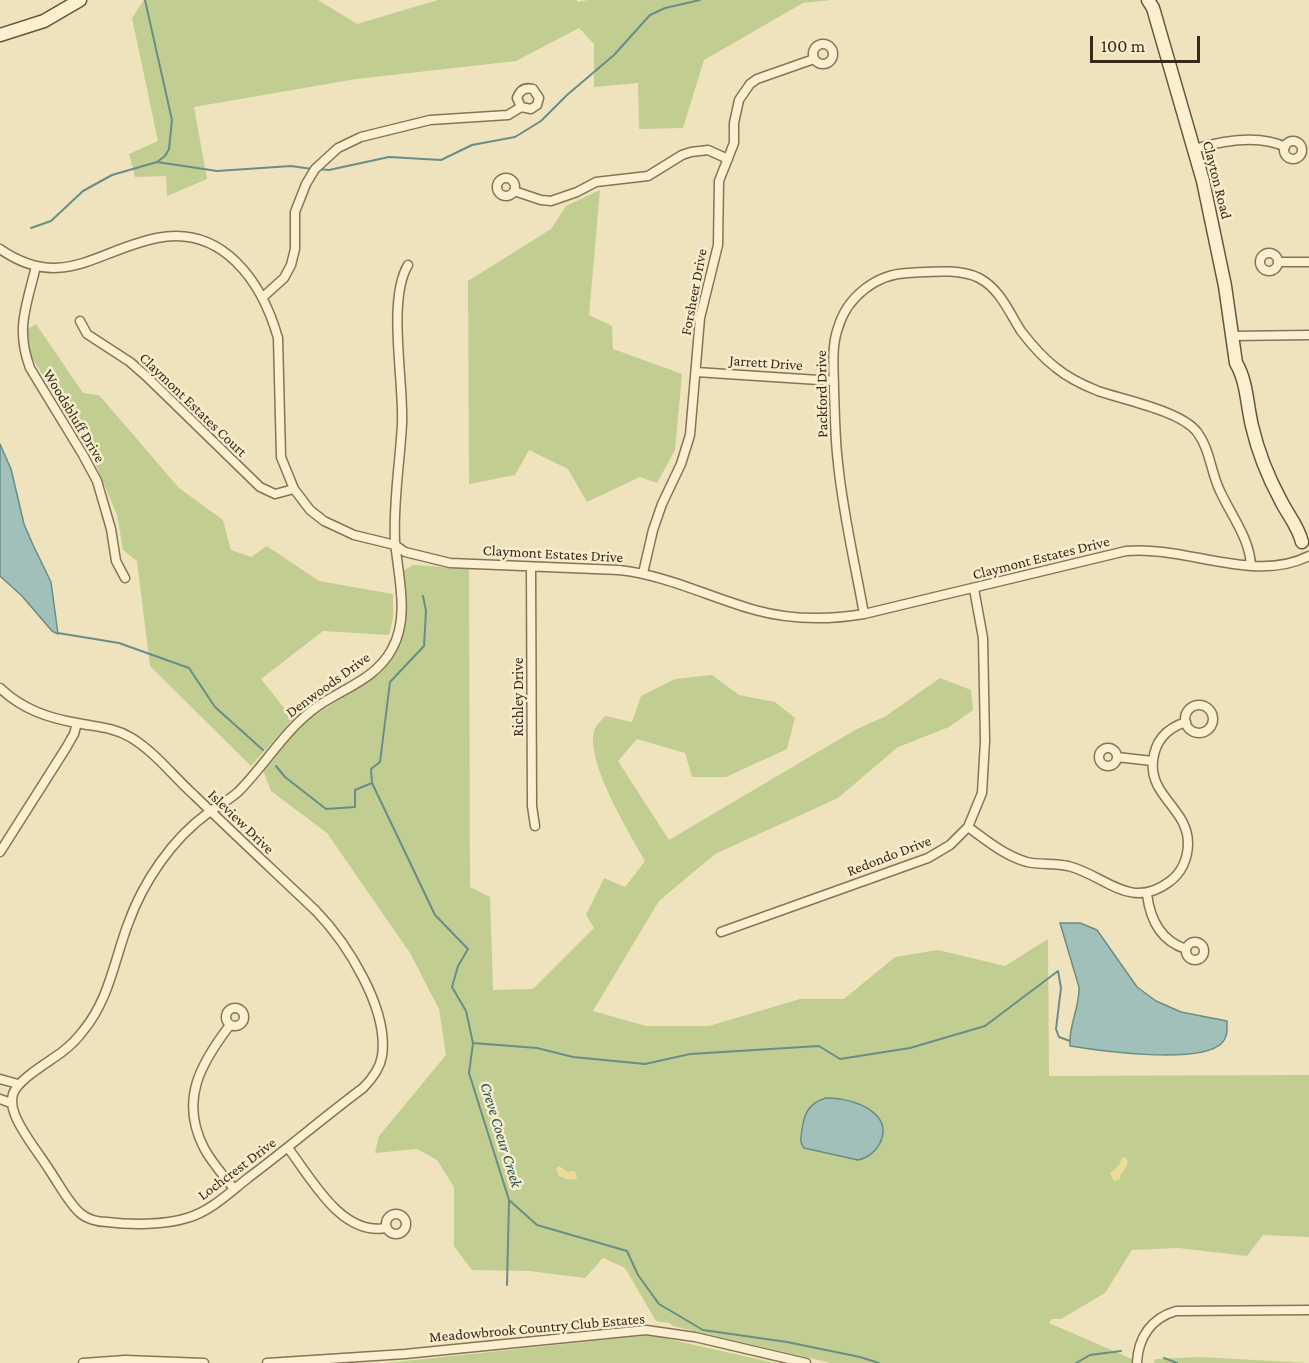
<!DOCTYPE html>
<style>
body{margin:0}
#map{position:relative;width:1309px;height:1363px;overflow:hidden;background:#efe3bd;font-family:"Crimson Pro",serif}
canvas{display:block}
.scale{position:absolute;left:1090px;top:36px;width:110px;height:27px;box-sizing:border-box;border:3px solid #362a1b;border-top:0;padding-left:8px;font-size:18px;line-height:21px;white-space:nowrap;color:#362a1b;-webkit-text-stroke:4px #f6edcc;paint-order:stroke}
</style>
<div id="map">
<canvas width="1309" height="1363"></canvas>
<div class="scale">100 m</div>
</div>
<script>
const ctx = document.querySelector('canvas').getContext('2d');
ctx.lineJoin = 'round';
function paint(path, color) { ctx.fillStyle = color; ctx.fill(path, 'evenodd'); }
function stroke(path, color, width, dash) { ctx.strokeStyle = color; ctx.lineWidth = width; ctx.lineCap = dash ? 'butt' : 'round'; ctx.setLineDash(dash || []); ctx.stroke(path); }
function write(font, color, halo, rows, align = 'center') {
  ctx.font = font + ' "Crimson Pro",serif'; ctx.lineWidth = 5; ctx.setLineDash([]); ctx.textBaseline = 'middle'; ctx.strokeStyle = halo; ctx.fillStyle = color; for (const [text, x, y, turn = 0] of rows) {
    ctx.save(); ctx.translate(x, y); ctx.rotate((+turn || 0) * Math.PI / 180); ctx.textAlign = isNaN(turn) ? turn : align; if (halo) ctx.strokeText(text, 0, 0); ctx.fillText(text, 0, 0); ctx.restore();
  }
}
const green = new Path2D(`
 M144,0H318L357,24L438,0H577V2L588,0H832L803,3L704,60L683,128L639,129L638,83L594,87V44L579,28L516,61L356,79L194,107L207,179L167,196L166,176L135,177L129,154L158,141L132,18Z
 M600,190L589,315L612,326L613,349L682,374L675,450L657,483L640,477L587,502L568,469L529,450L515,475L469,484L468,281L551,229L566,206Z
 M36,324L83,393L99,395L179,488L223,520L231,550L251,557L267,546L319,581L393,594V618L389,635L323,631L261,679L293,719L251,766L150,666L137,561L123,550L117,515L90,451L27,350L21,333Z
 M413,565L469,569L470,887L490,897L493,990L533,989L594,928L586,915L604,878L625,887L645,861C629,832 586,763 594,731C595,726 602,720 605,716L632,722L641,696L675,679L712,675L739,695L775,702L795,718L787,749L726,777H692L685,753L637,739L618,761L669,840L855,730L886,716L940,678L971,690L973,710L949,727L898,747L838,798L715,854L659,901L593,1011L646,1026H709L800,999H844L895,957L938,950L1005,966L1048,939L1049,1076L1309,1075V1237L1263,1235L1247,1256L1178,1248L1132,1250L1105,1293L1061,1319H1052L1049,1323L1132,1359L1133,1363H831L673,1326L670,1323L656,1321L625,1268L603,1258L585,1278L529,1271L472,1270L454,1246V1187L437,1160L417,1149L375,1153L379,1136L446,1055L439,1009L410,953L327,833L271,791L263,770L303,723L380,673L390,659L403,588L404,570Z
 M650,1335L775,1363H386Z
 M1200,1357L1309,1363H1154L1155,1359Z`);
const sand = new Path2D(`
 M1122,1157L1126,1158L1128,1162L1125,1170L1121,1173L1120,1179L1114,1181L1110,1173L1119,1165Z
 M559,1166L568,1172L575,1171L577,1179L570,1180L559,1176L556,1168Z`);
const water = new Path2D(`
 M0,444L11,469L24,524L33,545L51,582L58,634L52,631L22,596L0,576Z
 M1060,923H1080L1097,930L1137,987L1156,1001L1181,1012L1227,1021C1227,1029 1228,1037 1222,1043C1200,1065 1101,1051 1070,1046C1068,1027 1080,1007 1079,987Z
 M826,1098C843,1098 866,1103 878,1117C891,1134 876,1157 858,1160L804,1148C799,1141 801,1138 802,1130C804,1113 809,1103 826,1098Z`);
const stream = new Path2D(`
 M157,162L217,171L291,166L312,169
 M318,169L329,170L389,157L441,160L472,145L515,137L541,121L567,95L614,55L650,15L665,8L700,0
 M31,228L51,221L83,191L112,175L157,162L165,156L169,149L172,120L145,0
 M58,633L119,643L189,668L215,707L263,750
 M276,766L285,777L326,809L355,807V790L372,783L435,915L468,949L458,966L452,987L466,1011L473,1043L469,1073L509,1200L537,1225L627,1251L638,1275L659,1304L703,1330L787,1342L860,1357L879,1363
 M372,783L371,769L380,762L390,682L424,646L426,611L423,596
 M473,1043L537,1048L573,1057L645,1064L690,1054L819,1046L840,1059L910,1048L985,1026L1058,971L1061,988L1056,1029L1059,1037L1070,1041
 M507,1285L509,1201
 M1164,1358L1177,1363
 M1076,1363L1090,1355L1121,1351`);
const minor = new Path2D(`
 M813 54a10 10 0 1 1 20 0a10 10 0 1 1-20 0Z
 M1284 150a9 9 0 1 1 18 0a9 9 0 1 1-18 0Z
 M1194,149C1222,141 1259,134 1285,147
 M497 187a9 9 0 1 1 18 0a9 9 0 1 1-18 0Z
 M514,191L541,200L551,201L577,192L596,182L648,176L682,155L691,152L708,150L728,159
 M0,249C62,292 97,250 157,238C223,225 262,282 278,338L281,457L294,489L310,510L324,521L354,535L395,545L405,552L450,563L619,570C666,575 709,597 755,610C791,620 828,620 864,614L1126,551C1185,545 1254,584 1309,556
 M1260 262a9 9 0 1 1 18 0a9 9 0 1 1-18 0Z
 M1278,262H1309
 M36,266C27,305 15,328 30,368L83,455L97,481L111,529L116,561L125,578
 M263,297L284,278L291,265L295,249V212L306,184L315,169L338,148L361,137L430,120L508,115L521,107L531,109L537,105L539,98L533,89C525,87 520,90 517,98L521,107
 M80,321L87,334L130,362L146,376L260,487L275,494L294,489
 M1232,336L1309,335
 M696,372L834,381
 M531,567L532,806L535,826
 M643,573L653,530L662,504L681,464L690,435L700,318L718,245L719,181L734,143V123L739,100L750,84L757,79L814,59
 M864,614C855,564 843,514 838,463C835,439 835,415 834,391C834,371 831,347 838,328C847,297 876,274 908,273C930,272 959,268 979,278C1000,289 1009,312 1021,331C1031,344 1042,357 1055,367C1068,378 1083,385 1098,391C1124,400 1181,411 1197,432C1210,449 1211,473 1220,491C1231,515 1250,539 1251,566
 M0,688C22,709 48,718 77,723C96,727 113,727 130,737C154,751 173,776 194,795C234,834 275,872 316,911C347,943 389,1009 382,1056C380,1069 372,1079 363,1088C324,1117 287,1149 248,1178C229,1193 211,1211 187,1218C165,1225 131,1225 107,1222C98,1222 87,1219 80,1213C68,1202 59,1184 50,1171C39,1153 23,1135 15,1115C12,1108 11,1102 13,1094C18,1079 49,1062 62,1052C70,1046 77,1039 83,1031C109,1000 114,961 128,924C143,882 172,839 208,813C218,806 229,800 238,792C266,764 285,729 318,706C344,688 376,679 392,649C410,617 398,576 395,541C393,502 400,463 402,424C404,381 387,300 408,265
 M1185 719a14 14 0 1 1 28 0a14 14 0 1 1-28 0Z
 M1099 757a9 9 0 1 1 18 0a9 9 0 1 1-18 0Z
 M1117,757L1152,761
 M968,827C986,840 1005,856 1027,862C1040,865 1054,863 1068,866C1105,875 1130,911 1169,882C1182,873 1188,858 1188,843C1188,809 1149,796 1153,761C1155,741 1167,728 1186,722
 M0,852L66,748L74,734L77,723
 M1147,894C1150,919 1161,941 1186,949
 M721,932L928,858L950,845L968,827L982,793L985,741L983,638L974,589
 M1186 951a9 9 0 1 1 18 0a9 9 0 1 1-18 0Z
 M226 1017a9 9 0 1 1 18 0a9 9 0 1 1-18 0Z
 M230,1025C201,1063 179,1100 204,1148C212,1163 224,1176 234,1189
 M0,1079L18,1084
 M0,1099L11,1103
 M288,1148C312,1179 341,1236 386,1228
 M386 1224a10 10 0 1 1 20 0a10 10 0 1 1-20 0Z
 M83,1363L125,1360L204,1363
 M267,1363L405,1354L646,1330L695,1337L806,1363
 M1137,1363C1138,1338 1151,1318 1176,1311L1309,1310`);
const secondary = new Path2D(`
 M1148,0L1153,8L1203,181L1225,286L1236,363C1247,381 1247,406 1252,426C1258,452 1268,477 1281,501C1288,515 1298,526 1302,542
 M0,35L44,21L80,0`);
const streetNames = [
 ["Clayton Road",1217,180,76],
 ["Forsheer Drive",694,292,-79],
 ["Jarrett Drive",766,363,4],
 ["Packford Drive",822,394,-91],
 ["Claymont Estates Court",193,405,44],
 ["Woodsbluff Drive",74,416,59],
 ["Claymont Estates Drive",553,554,3],
 ["Claymont Estates Drive",1041,558,-14],
 ["Denwoods Drive",328,685,-36],
 ["Richley Drive",518,697,-90],
 ["Isleview Drive",241,822,44],
 ["Redondo Drive",889,856,-21],
 ["Lochcrest Drive",237,1169,-37],
 ["Meadowbrook Country Club Estates",537,1328,-5]
];
const waterNames = [
 ["Creve Coeur Creek",501,1135,73]
];
paint(green, '#c2cd91');
paint(sand, '#eddc98');
paint(water, '#a1c0b9');
stroke(water, '#688e87', 1.5);
stroke(stream, '#688e87', 2);
stroke(minor, '#877356', 11);
stroke(secondary, '#695439', 15);
stroke(minor, '#faf0d0', 8);
stroke(secondary, '#faf0d0', 12);
write('15px', '#362a1b', '#f6edcc', streetNames);
write('italic 16px', '#295656', '#f6edcc', waterNames);
</script>
